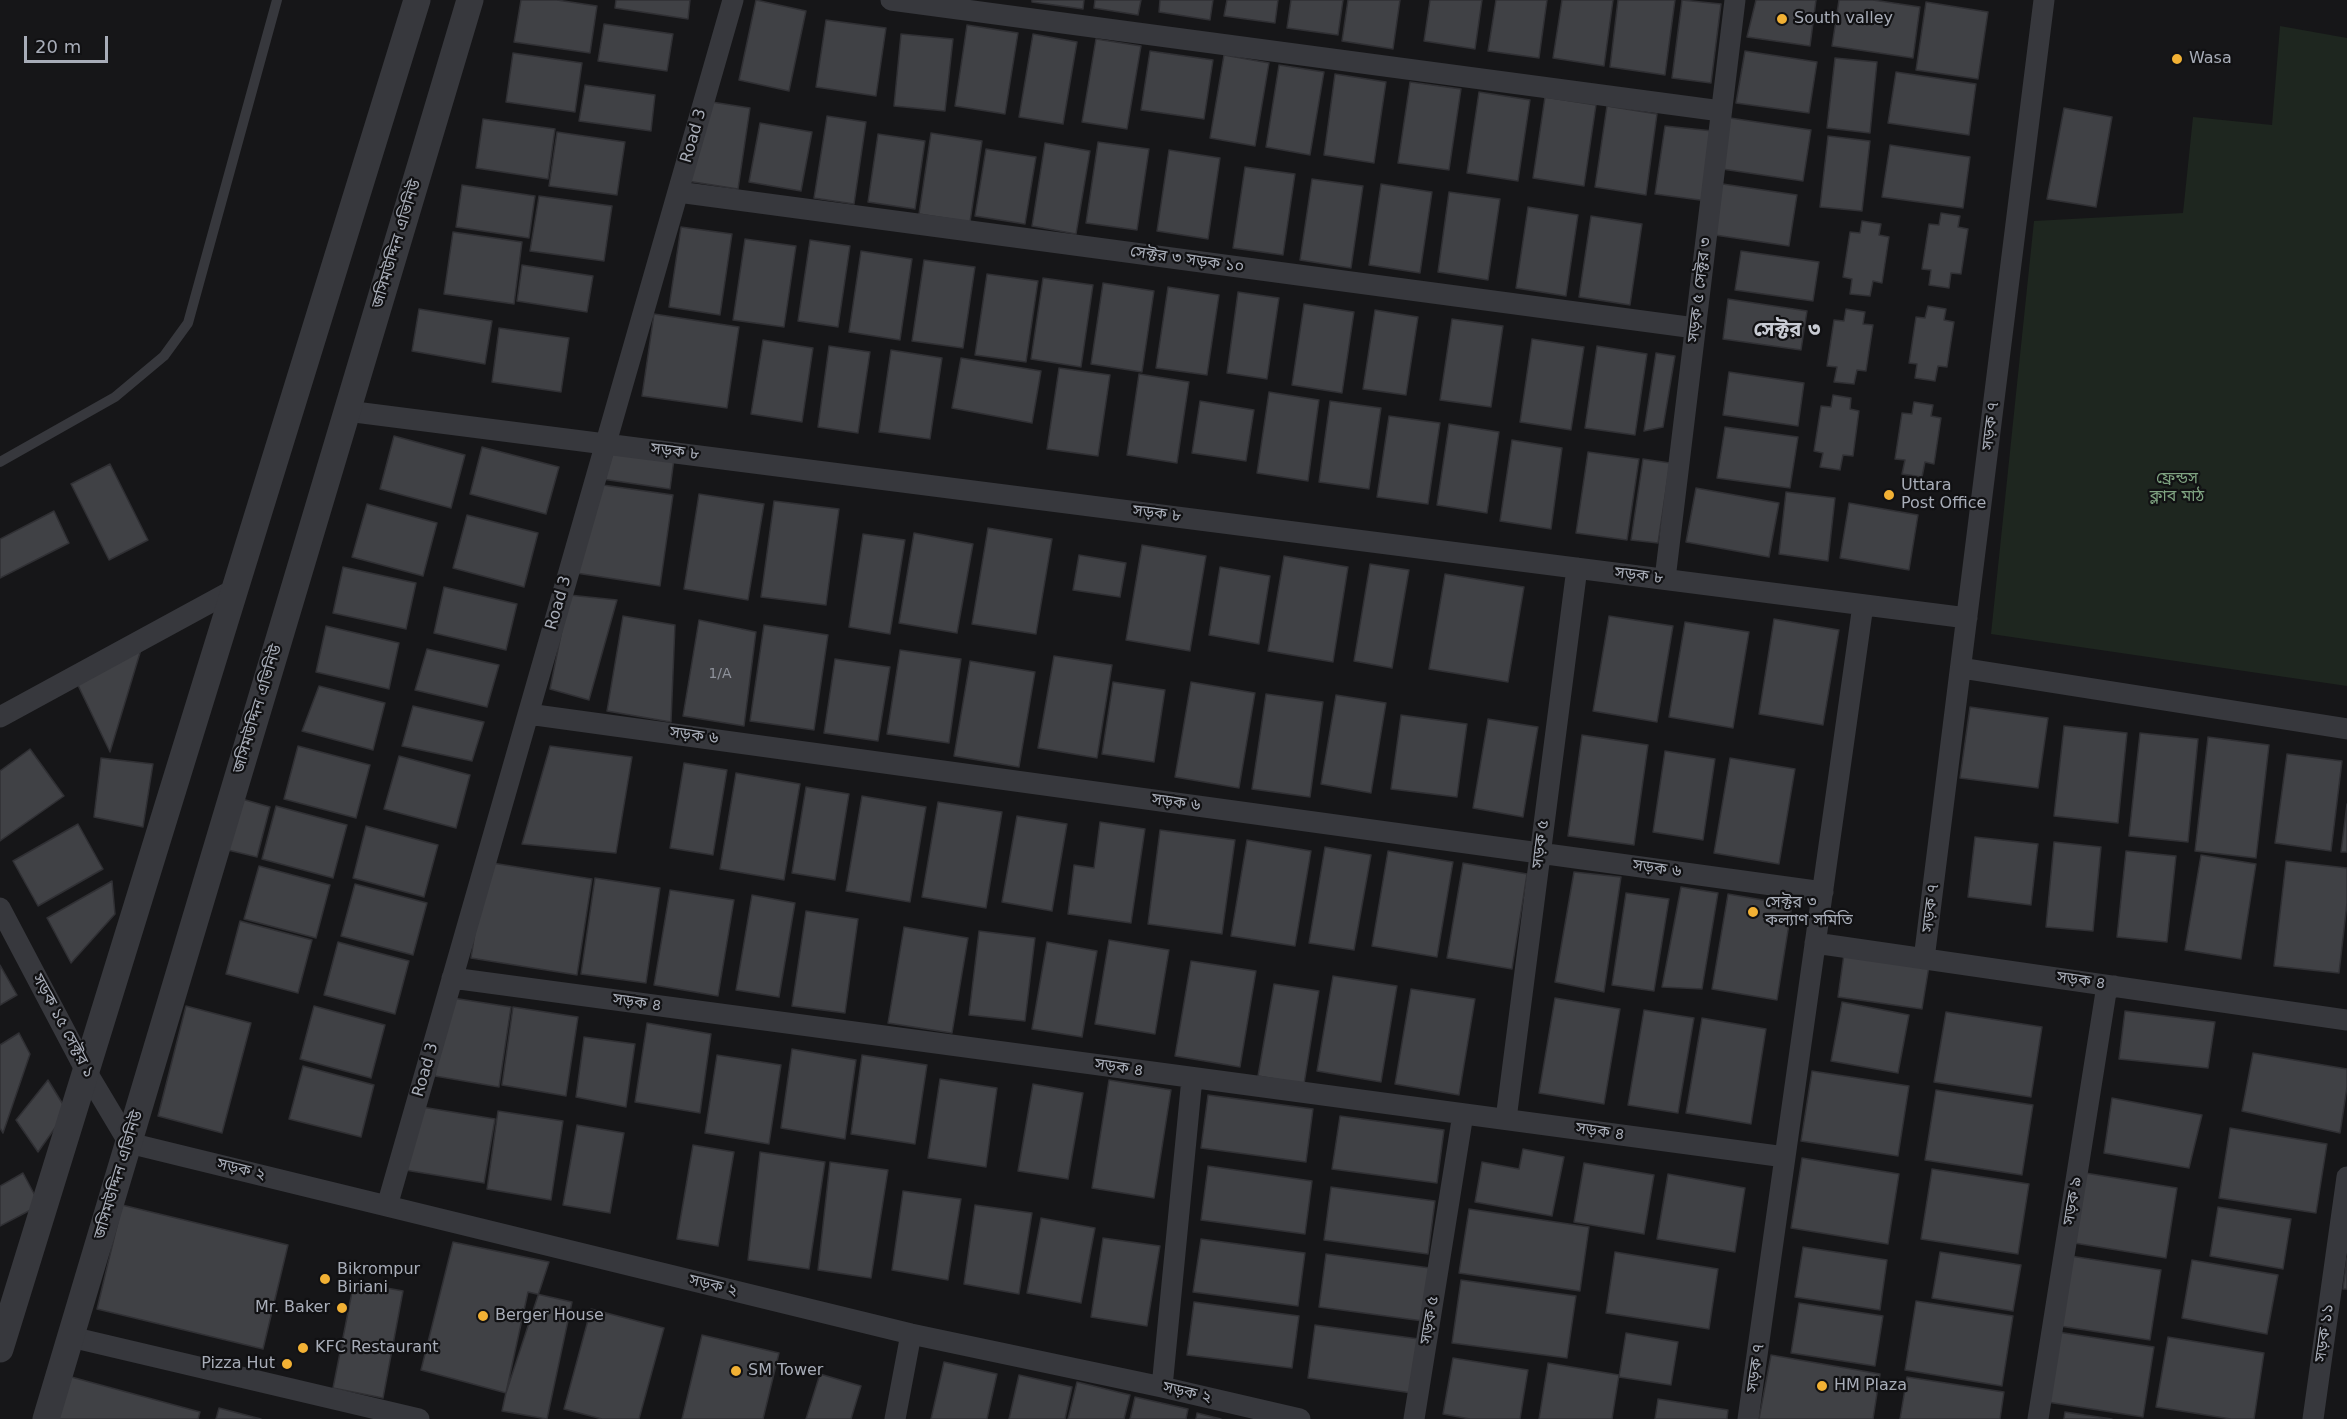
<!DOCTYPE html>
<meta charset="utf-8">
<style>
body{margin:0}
#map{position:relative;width:2347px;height:1419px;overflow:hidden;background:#161618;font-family:"DejaVu Sans",sans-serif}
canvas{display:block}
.scale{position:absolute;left:24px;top:36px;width:84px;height:27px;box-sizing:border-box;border:3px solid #a8adb8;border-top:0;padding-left:8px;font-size:18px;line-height:21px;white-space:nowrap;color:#a8adb8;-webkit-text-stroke:4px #111113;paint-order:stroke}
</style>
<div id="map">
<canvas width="2347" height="1419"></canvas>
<div class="scale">20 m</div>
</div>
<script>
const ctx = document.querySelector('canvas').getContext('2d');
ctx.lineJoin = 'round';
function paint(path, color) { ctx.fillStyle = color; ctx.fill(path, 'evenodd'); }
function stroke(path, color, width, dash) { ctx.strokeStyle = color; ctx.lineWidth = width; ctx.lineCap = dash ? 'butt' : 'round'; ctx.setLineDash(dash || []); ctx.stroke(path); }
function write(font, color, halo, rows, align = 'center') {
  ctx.font = font + ' "DejaVu Sans","Noto Sans Bengali",sans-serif'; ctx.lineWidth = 4.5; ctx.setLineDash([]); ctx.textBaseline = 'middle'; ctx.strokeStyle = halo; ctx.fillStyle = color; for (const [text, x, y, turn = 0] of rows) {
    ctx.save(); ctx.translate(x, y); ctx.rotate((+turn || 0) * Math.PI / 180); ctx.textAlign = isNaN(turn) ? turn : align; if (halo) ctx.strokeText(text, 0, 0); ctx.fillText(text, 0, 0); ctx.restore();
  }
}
const green = new Path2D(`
 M2280,26L2347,38V686L1991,634L2034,221L2183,213L2193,117L2272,125Z`);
const building = new Path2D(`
 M521,0H557L597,6L590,53L514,42Z
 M616,0H690L688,19L615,8Z
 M756,0L806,11L789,91L739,80Z
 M1032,0H1084L1083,9L1032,2Z
 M1095,0H1141L1138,15L1094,8Z
 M1160,0H1213L1210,20L1159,12Z
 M1227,0H1278L1275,23L1224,16Z
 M1291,0H1343L1338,35L1287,28Z
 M1348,0H1400L1393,49L1342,41Z
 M1430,0H1482L1475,49L1424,41Z
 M1496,0H1547L1539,58L1488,51Z
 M1562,0H1613L1604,66L1553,58Z
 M1618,0H1675L1665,75L1610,67Z
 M1682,0L1721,4L1711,83L1672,78Z
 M1756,0H1816L1810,46L1747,37Z
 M1839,0H1873L1920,7L1913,58L1832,46Z
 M1926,2L1988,12L1978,79L1916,70Z
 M826,20L886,28L876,96L816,87Z
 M604,24L673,34L667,71L598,61Z
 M967,25L1018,33L1005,114L955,106Z
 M901,34L953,39L945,111L894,106Z
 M1033,34L1077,42L1063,124L1019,117Z
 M1096,39L1141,46L1127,129L1082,122Z
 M1150,51L1213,60L1204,119L1141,110Z
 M1745,51L1817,62L1809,113L1736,103Z
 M513,53L582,63L575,112L506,102Z
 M1224,55L1269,63L1255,146L1210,138Z
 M1835,58L1877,62L1870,133L1827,128Z
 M1279,65L1324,72L1310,155L1266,147Z
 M1896,72L1976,84L1969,135L1888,123Z
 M1335,74L1386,82L1374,163L1324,155Z
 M1410,82L1461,89L1449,170L1398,163Z
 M585,85L655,95L651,131L579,121Z
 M1479,92L1530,100L1518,181L1467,173Z
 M1545,97L1596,105L1584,186L1533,178Z
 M699,100L750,108L738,189L687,181Z
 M1607,106L1657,114L1646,195L1595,187Z
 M2064,108L2112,117L2096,207L2047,199Z
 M827,116L866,122L854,204L814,198Z
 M1730,118L1811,130L1803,181L1722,169Z
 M483,119L555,129L548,179L476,168Z
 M760,123L812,132L801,191L749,182Z
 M1665,126L1713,131L1707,201L1655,194Z
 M557,132L625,142L617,195L549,186Z
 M931,133L982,141L970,222L919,214Z
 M878,134L925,141L915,209L868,202Z
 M1828,136L1870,141L1862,211L1820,207Z
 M1098,142L1149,149L1137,230L1086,223Z
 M1045,143L1090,151L1076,234L1032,226Z
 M1890,145L1970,157L1963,208L1882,197Z
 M986,149L1036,157L1025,224L975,216Z
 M1169,150L1220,158L1208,239L1157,231Z
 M1245,167L1295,174L1283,255L1233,248Z
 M1312,179L1363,186L1351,268L1300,260Z
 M1716,183L1797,195L1789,246L1708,234Z
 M1381,184L1432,192L1420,273L1369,265Z
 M462,185L535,196L529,238L456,227Z
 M1449,192L1500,199L1488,280L1438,272Z
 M539,196L612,206L604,261L530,251Z
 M1528,207L1578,215L1566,296L1516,288Z
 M1941,213L1960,216L1958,227L1968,229L1961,274L1951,273L1949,288L1929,285L1931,270L1922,269L1929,224L1939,225Z
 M1591,216L1642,224L1630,305L1579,297Z
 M1862,221L1881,224L1879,235L1889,237L1882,283L1873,281L1870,296L1850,294L1852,279L1843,277L1850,232L1860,233Z
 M681,227L732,234L720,315L669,307Z
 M453,232L522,242L514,304L444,294Z
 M745,239L796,246L784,327L733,320Z
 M810,240L850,246L838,327L798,321Z
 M861,251L912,259L900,340L849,332Z
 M1741,251L1819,262L1813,301L1735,290Z
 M924,260L975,267L963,348L912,341Z
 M522,265L593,276L587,312L517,301Z
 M987,274L1038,281L1026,362L975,355Z
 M1043,278L1093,285L1081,367L1031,359Z
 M1103,283L1154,291L1142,372L1091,364Z
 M1168,287L1219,295L1207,375L1156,368Z
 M1238,292L1279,298L1267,379L1227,373Z
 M1728,299L1807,311L1801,350L1723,339Z
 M1304,304L1354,312L1342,393L1292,385Z
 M1928,306L1946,309L1944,320L1954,322L1947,367L1938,366L1935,381L1915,378L1917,364L1909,363L1916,317L1925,318Z
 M419,309L492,321L485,364L412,351Z
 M1846,309L1865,312L1863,324L1873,325L1866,371L1857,370L1854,384L1834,382L1837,367L1827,366L1834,320L1844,321Z
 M1375,310L1418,317L1406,395L1363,389Z
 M654,314L739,327L727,408L642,396Z
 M1452,319L1503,326L1491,407L1440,400Z
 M499,328L569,338L561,392L492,382Z
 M1532,339L1584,347L1571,430L1520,422Z
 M763,340L813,348L802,422L751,414Z
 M829,346L870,352L858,433L818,427Z
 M1597,346L1647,354L1635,435L1585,428Z
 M891,350L942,358L930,439L879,432Z
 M1656,353L1675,356L1663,427L1644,431Z
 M961,358L1041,371L1032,423L952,408Z
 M1059,368L1110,375L1098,456L1047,449Z
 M1729,372L1804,383L1798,426L1723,415Z
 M1139,374L1189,382L1177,463L1127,455Z
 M1269,392L1319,400L1308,481L1257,473Z
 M1833,395L1851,398L1850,409L1859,411L1853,456L1843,455L1840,470L1820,467L1823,453L1814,451L1821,406L1831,407Z
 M1200,401L1254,410L1246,461L1192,453Z
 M1330,401L1381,408L1369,489L1319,482Z
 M1914,402L1933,405L1931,416L1941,418L1934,464L1925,462L1922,477L1902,474L1905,460L1895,459L1902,413L1912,414Z
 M1389,416L1440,423L1428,504L1377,497Z
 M1449,424L1499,432L1487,513L1437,505Z
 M1725,427L1798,437L1790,488L1717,478Z
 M394,436L465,455L451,508L380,489Z
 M1512,440L1562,448L1551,529L1500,521Z
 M482,447L559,467L546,514L470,494Z
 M614,451L674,459L670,489L602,479Z
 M1588,452L1639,459L1627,540L1576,533Z
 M1643,459L1670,463L1658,543L1631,540Z
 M110,464L148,540L109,560L71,484Z
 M589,483L673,495L660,586L576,573Z
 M1696,488L1779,503L1769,557L1686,542Z
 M1786,492L1835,498L1828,561L1779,554Z
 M699,494L764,504L748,600L684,589Z
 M774,501L839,509L826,605L761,597Z
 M1849,503L1918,515L1909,570L1840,558Z
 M367,504L437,523L423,576L352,557Z
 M54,511L69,543L0,578V539Z
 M467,515L538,533L524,587L453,568Z
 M988,528L1052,539L1036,634L972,624Z
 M914,533L973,544L957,633L899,623Z
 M863,534L905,540L890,634L849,627Z
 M1142,545L1206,556L1190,651L1126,640Z
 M1079,555L1126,563L1120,597L1073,590Z
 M1284,556L1348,567L1333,662L1268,651Z
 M1370,564L1409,570L1392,668L1354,661Z
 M343,567L416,583L406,629L333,613Z
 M1220,567L1270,576L1259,644L1209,635Z
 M1445,574L1524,587L1508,682L1429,669Z
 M444,587L517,604L506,650L434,633Z
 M569,595L617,600L589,700L550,689Z
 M623,616L675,625L671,722L607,711Z
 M1609,616L1673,626L1657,722L1593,711Z
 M1774,619L1839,630L1823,725L1759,714Z
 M699,620L756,632L744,726L683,716Z
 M1685,622L1749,632L1733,728L1669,717Z
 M764,625L828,635L814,730L750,721Z
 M326,626L399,643L389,689L316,672Z
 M143,643L110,752L74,677Z
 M427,649L499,665L487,707L415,690Z
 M900,650L961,659L949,743L887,734Z
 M1054,656L1112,665L1097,758L1038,748Z
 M835,659L890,667L878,741L824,733Z
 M970,661L1035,672L1019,767L954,756Z
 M1113,682L1165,690L1154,762L1102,754Z
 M1191,682L1255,693L1239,788L1175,777Z
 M319,686L385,703L373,750L302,731Z
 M1266,694L1323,702L1310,797L1252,789Z
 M1336,695L1386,703L1371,793L1321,784Z
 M413,706L484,722L472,761L402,746Z
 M1970,707L2048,718L2038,788L1960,778Z
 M1401,715L1467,724L1457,797L1391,789Z
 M1488,719L1538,727L1523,817L1473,808Z
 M2064,726L2127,733L2118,823L2054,816Z
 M2140,733L2198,739L2188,842L2129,836Z
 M1582,735L1648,745L1634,845L1568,836Z
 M2208,737L2269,745L2256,858L2195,851Z
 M298,746L370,765L356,818L284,799Z
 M550,746L632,757L616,853L522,844Z
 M30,749L64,796L0,841V771Z
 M1665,751L1715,759L1703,840L1653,832Z
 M2287,754L2342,761L2331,851L2275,843Z
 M399,756L470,775L456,828L384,809Z
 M101,758L153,764L143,827L94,817Z
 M1730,758L1795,769L1779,864L1714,853Z
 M684,763L727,770L713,855L670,848Z
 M736,773L800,784L784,880L720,869Z
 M806,787L849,794L835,880L792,873Z
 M862,796L926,807L910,902L846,891Z
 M242,799L270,807L257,857L228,850Z
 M938,802L1002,812L986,908L922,897Z
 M2347,804V852H2341Z
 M276,806L347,825L333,878L262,859Z
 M1017,816L1067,824L1052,911L1002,902Z
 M1100,822L1145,829L1131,923L1068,914L1074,865L1094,868Z
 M78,824L103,869L38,906L13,861Z
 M366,826L438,845L424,897L353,878Z
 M1160,830L1235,840L1222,934L1148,924Z
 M1975,837L2038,844L2031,905L1968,897Z
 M1247,840L1311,851L1295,946L1231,936Z
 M2054,842L2101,847L2093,931L2046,927Z
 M1325,847L1371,855L1354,950L1309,943Z
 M1388,851L1453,862L1437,957L1372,946Z
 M2126,851L2176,856L2167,942L2117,937Z
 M2201,855L2256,864L2241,959L2185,950Z
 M2286,861L2347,868V903L2339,973L2274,966Z
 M486,862L592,879L577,975L471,958Z
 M1463,863L1527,874L1512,969L1447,958Z
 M259,866L330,885L316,938L244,919Z
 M1574,872L1621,877L1604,992L1555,982Z
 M595,878L660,888L646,983L581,974Z
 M112,881L115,914L71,963L47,918Z
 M355,884L427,903L413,955L341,936Z
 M1681,887L1718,893L1702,989L1662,987Z
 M670,890L734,900L718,996L654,985Z
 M1626,893L1669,899L1654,991L1612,985Z
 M1728,894L1792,905L1777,1000L1712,989Z
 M752,895L795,903L779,997L736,990Z
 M806,911L858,919L845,1013L792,1006Z
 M240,921L312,940L298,993L226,974Z
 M904,927L968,938L952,1033L888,1023Z
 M979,931L1035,938L1025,1021L969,1015Z
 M1109,940L1169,950L1155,1034L1095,1024Z
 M338,942L409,961L395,1014L324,995Z
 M1047,942L1097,951L1082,1037L1032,1029Z
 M1845,947L1930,960L1922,1009L1838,997Z
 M1191,961L1256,971L1240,1067L1175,1056Z
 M0,965L17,995L0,1005Z
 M1333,976L1397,986L1381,1082L1317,1071Z
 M1274,984L1319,991L1304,1084L1258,1076Z
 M1411,989L1475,999L1459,1095L1395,1084Z
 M446,997L511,1007L499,1087L435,1076Z
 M1555,998L1620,1009L1604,1104L1539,1093Z
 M1842,1002L1909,1015L1898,1073L1831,1061Z
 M186,1006L251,1023L222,1133L158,1116Z
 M314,1006L385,1025L371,1078L300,1059Z
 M513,1007L578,1017L566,1096L502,1085Z
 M1644,1010L1694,1018L1678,1113L1628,1105Z
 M2125,1011L2215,1022L2208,1068L2119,1059Z
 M1946,1012L2042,1027L2031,1097L1934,1082Z
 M1702,1018L1766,1029L1751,1124L1686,1113Z
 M647,1023L711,1034L700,1113L635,1102Z
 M19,1033L30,1054L3,1133L0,1128V1045Z
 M584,1037L635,1044L626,1107L576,1097Z
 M792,1049L856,1060L845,1139L781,1128Z
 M2253,1053L2347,1069V1087L2340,1133L2242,1111Z
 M717,1055L781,1065L769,1144L705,1133Z
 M862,1055L927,1065L915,1144L851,1134Z
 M303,1066L374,1085L361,1137L289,1119Z
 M1812,1071L1909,1086L1898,1156L1801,1141Z
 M940,1079L997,1088L986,1167L928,1158Z
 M48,1080L67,1111L38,1152L16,1120Z
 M1109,1080L1171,1090L1154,1198L1092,1188Z
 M1033,1084L1083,1093L1068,1179L1018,1171Z
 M1936,1090L2033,1105L2022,1175L1925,1160Z
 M1208,1095L1313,1109L1306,1162L1201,1148Z
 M2112,1098L2202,1115L2189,1168L2104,1153Z
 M416,1106L495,1119L484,1183L405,1170Z
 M498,1111L563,1121L551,1200L487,1189Z
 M1340,1116L1444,1130L1437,1183L1332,1169Z
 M577,1125L624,1133L610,1213L563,1205Z
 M2230,1128L2327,1144L2316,1213L2219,1198Z
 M693,1145L734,1152L718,1246L677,1239Z
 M1523,1149L1564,1157L1552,1216L1475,1202L1482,1162L1519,1169Z
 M760,1152L825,1162L809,1269L748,1260Z
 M1802,1158L1899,1174L1888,1244L1791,1228Z
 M830,1162L888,1170L871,1278L818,1270Z
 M1584,1163L1654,1175L1644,1234L1574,1222Z
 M1208,1166L1312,1181L1305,1234L1201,1220Z
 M1932,1169L2029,1184L2018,1254L1921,1239Z
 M2079,1172L2177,1188L2166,1258L2068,1242Z
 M23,1173L40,1205L0,1226V1186Z
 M1668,1174L1745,1188L1735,1252L1657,1239Z
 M1331,1187L1435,1201L1428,1254L1324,1240Z
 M903,1191L961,1199L948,1280L892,1270Z
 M122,1205L288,1245L263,1349L97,1309Z
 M975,1205L1032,1213L1019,1294L964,1284Z
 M2218,1207L2291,1219L2283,1269L2210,1256Z
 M1469,1209L1589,1227L1580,1291L1459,1273Z
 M1041,1218L1095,1228L1081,1303L1027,1293Z
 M1103,1238L1160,1246L1147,1326L1091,1317Z
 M1201,1239L1305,1253L1298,1306L1193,1292Z
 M453,1242L549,1262L506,1393L421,1370Z
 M1803,1247L1887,1260L1880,1310L1795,1297Z
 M1615,1252L1718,1269L1709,1329L1606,1313Z
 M1940,1252L2021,1265L2013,1311L1932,1298Z
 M1326,1254L1430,1268L1423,1321L1319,1307Z
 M2064,1255L2161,1270L2150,1340L2053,1325Z
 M2347,1258V1289H2343Z
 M2192,1260L2278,1275L2267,1334L2182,1318Z
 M1461,1280L1576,1296L1567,1358L1452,1343Z
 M354,1282L403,1291L383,1398L333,1388Z
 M528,1292L572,1302L547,1419L502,1411Z
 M1916,1301L2013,1316L2002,1386L1905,1370Z
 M1194,1302L1299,1316L1292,1368L1187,1355Z
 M1799,1303L1883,1316L1875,1366L1791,1353Z
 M591,1309L664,1328L639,1419H602L564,1409Z
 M1315,1325L1419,1339L1412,1393L1308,1378Z
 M2058,1332L2154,1347L2143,1417L2047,1402Z
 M1626,1333L1678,1342L1671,1385L1619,1377Z
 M702,1335L779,1353L763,1419H682Z
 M2168,1337L2264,1353L2254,1419H2231L2156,1407Z
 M1771,1355L1880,1374L1873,1419H1759Z
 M1453,1358L1528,1370L1520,1419H1470L1443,1414Z
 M944,1362L997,1374L987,1419H931Z
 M1548,1363L1619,1375L1612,1419H1539Z
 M820,1374L861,1386L851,1419H806Z
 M64,1375L200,1412L198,1419H52Z
 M1019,1375L1072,1387L1065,1419H1009Z
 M1907,1377L2004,1392L2000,1419H1900Z
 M1077,1382L1130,1395L1124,1419H1068Z
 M1135,1397L1188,1409L1186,1419H1130Z
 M1658,1399L1728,1410L1727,1419H1655Z
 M219,1408L261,1419H216Z
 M2065,1412L2112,1419H2064Z
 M1197,1413L1221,1419H1196Z`);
const service = new Path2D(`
 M0,462L115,397L164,356L188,323L277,0`);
const minor = new Path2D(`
 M891,0L1721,111
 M678,192L1695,328
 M347,411L1967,618
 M1665,579L1735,0
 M1961,668L2347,729
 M528,714L1823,892
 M0,717L235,589
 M0,908L86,1071L129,1143L911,1334L1162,1387L1300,1419
 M1815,943L2347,1020
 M1924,959L2044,0
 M452,978L1785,1157
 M1506,1119L1577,568
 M387,1206L733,0
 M71,1337L419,1419
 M1162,1387L1192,1078
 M895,1419L911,1334
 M1414,1419L1463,1114
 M1748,1419L1863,605
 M2038,1419L2106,992L2114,986
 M2313,1419L2347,1177`);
const tertiary = new Path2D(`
 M0,1349L417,0
 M46,1419L470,0`);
const markers = [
 [1782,19,6,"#f2b134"],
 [2177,59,6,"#f2b134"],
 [1889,495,6,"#f2b134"],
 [1753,912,6,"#f2b134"],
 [325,1279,6,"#f2b134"],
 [342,1308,6,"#f2b134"],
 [483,1316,6,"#f2b134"],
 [303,1348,6,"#f2b134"],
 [287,1364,6,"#f2b134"],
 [736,1371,6,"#f2b134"],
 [1822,1386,6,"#f2b134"]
];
const numberNames = [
 ["1/A",720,674]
];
const poiNames = [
 ["South valley",1794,19],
 ["Wasa",2189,59],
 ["Uttara",1901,486],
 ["Post Office",1901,504],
 ["সেক্টর ৩",1765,903],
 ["কল্যাণ সমিতি",1765,921],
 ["Bikrompur",337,1270],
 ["Biriani",337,1288],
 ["Mr. Baker",330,1308,"right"],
 ["Berger House",495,1316],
 ["KFC Restaurant",315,1348],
 ["Pizza Hut",275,1364,"right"],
 ["SM Tower",748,1371],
 ["HM Plaza",1834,1386]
];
const streetNames = [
 ["Road 3",694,136,-74],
 ["জসিমউদ্দিন এভিনিউ",397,244,-73],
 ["সেক্টর ৩ সড়ক ১০",1187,260,8],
 ["সড়ক ৫ সেক্টর ৩",1700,290,-83],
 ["সড়ক ৭",1991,426,-83],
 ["সড়ক ৮",675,452,7],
 ["সড়ক ৮",1157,514,7],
 ["সড়ক ৮",1639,576,7],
 ["Road 3",559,603,-74],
 ["জসিমউদ্দিন এভিনিউ",258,709,-73],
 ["সড়ক ৬",694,736,8],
 ["সড়ক ৬",1176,803,8],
 ["সড়ক ৫",1541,844,-83],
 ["সড়ক ৬",1657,869,8],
 ["সড়ক ৭",1931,908,-83],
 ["সড়ক ৪",2081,981,8],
 ["সড়ক ৪",637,1003,8],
 ["সড়ক ১৫ সেক্টর ১",63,1026,62],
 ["সড়ক ৪",1119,1068,8],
 ["Road 3",426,1070,-74],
 ["সড়ক ৪",1600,1132,8],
 ["সড়ক ২",241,1170,14],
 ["জসিমউদ্দিন এভিনিউ",119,1175,-73],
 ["সড়ক ৯",2073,1201,-81],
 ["সড়ক ২",713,1286,14],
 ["সড়ক ৫",1430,1320,-81],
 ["সড়ক ১১",2325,1333,-82],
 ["সড়ক ৭",1756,1368,-82],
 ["সড়ক ২",1187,1393,13]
];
const parkNames = [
 ["ফ্রেন্ডস",2177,479],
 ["ক্লাব মাঠ",2177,497]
];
const quarterNames = [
 ["সেক্টর ৩",1787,331]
];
paint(green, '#1e261f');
paint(building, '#404145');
stroke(building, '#303034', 1.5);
stroke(service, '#37383d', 10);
stroke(minor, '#37383d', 21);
stroke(tertiary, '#37383d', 27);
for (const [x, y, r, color] of markers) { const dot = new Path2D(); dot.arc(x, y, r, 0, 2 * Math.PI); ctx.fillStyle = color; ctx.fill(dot); stroke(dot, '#111113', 2); }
write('14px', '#8e929b', null, numberNames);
write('16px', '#a8adb8', '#111113', poiNames, 'left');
write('16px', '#a8adb8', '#111113', streetNames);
write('16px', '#7fa381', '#111113', parkNames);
write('bold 20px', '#c9ccd4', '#111113', quarterNames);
</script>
